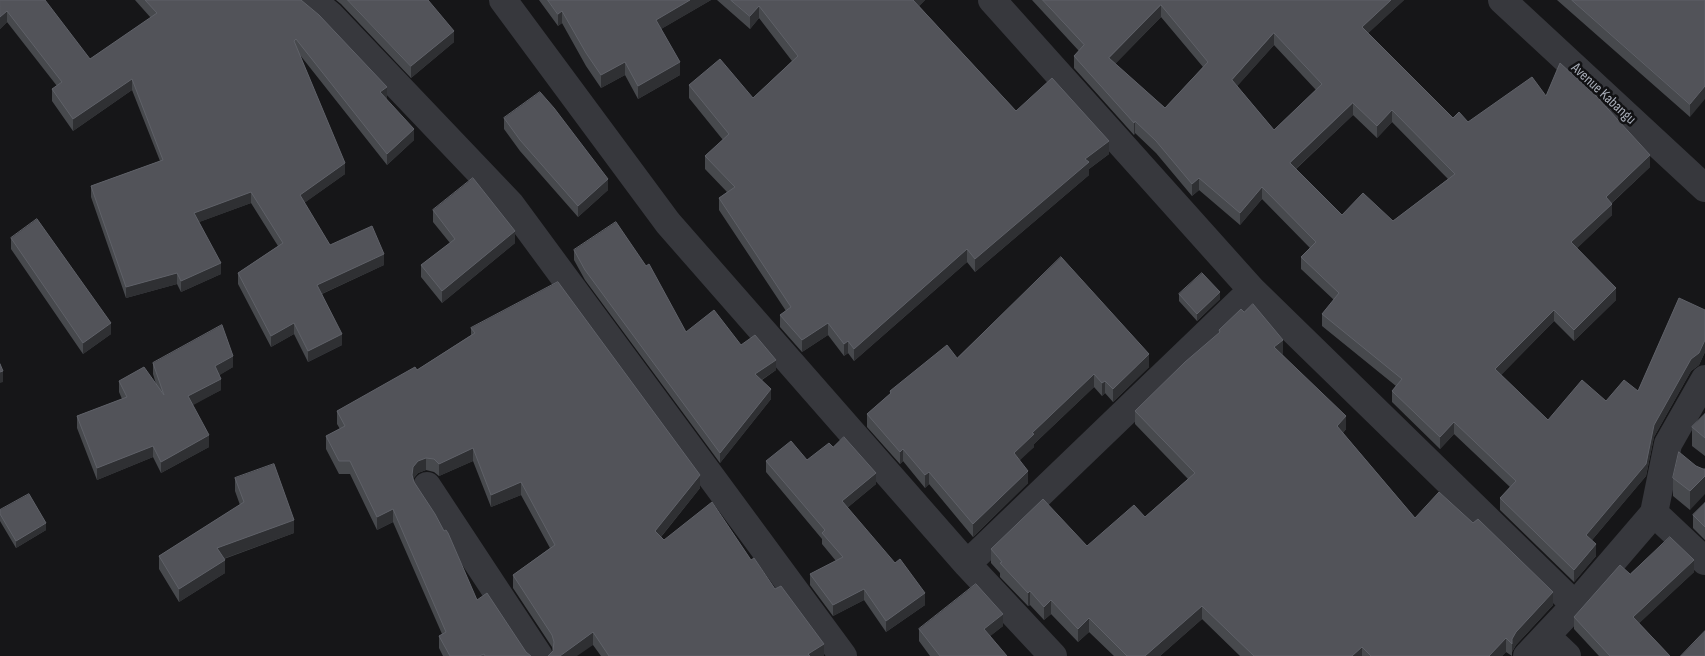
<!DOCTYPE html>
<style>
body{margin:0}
canvas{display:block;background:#161618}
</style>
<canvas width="1705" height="656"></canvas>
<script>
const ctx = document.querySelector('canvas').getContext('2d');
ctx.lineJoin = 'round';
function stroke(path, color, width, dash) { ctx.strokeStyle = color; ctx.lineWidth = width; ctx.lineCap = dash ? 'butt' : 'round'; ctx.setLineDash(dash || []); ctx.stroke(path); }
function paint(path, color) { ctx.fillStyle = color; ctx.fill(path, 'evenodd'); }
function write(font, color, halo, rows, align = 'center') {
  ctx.font = font + ' "Sofia Sans Condensed",sans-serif'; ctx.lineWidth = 5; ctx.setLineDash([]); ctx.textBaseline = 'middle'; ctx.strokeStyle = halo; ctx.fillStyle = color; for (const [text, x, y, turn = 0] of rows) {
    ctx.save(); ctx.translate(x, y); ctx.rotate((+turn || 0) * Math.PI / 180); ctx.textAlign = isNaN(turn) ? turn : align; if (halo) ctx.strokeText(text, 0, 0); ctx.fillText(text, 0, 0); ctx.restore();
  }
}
const street = new Path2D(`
 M312,0L330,15L511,205L843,656
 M503,0L668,223L967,564L1053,656
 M992,0L1252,290L1575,605
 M1502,0L1705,188
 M427,486L539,656
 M1654,513L1705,561
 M967,564L1252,290
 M1546,636L1567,656
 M1527,656L1575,605L1654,513L1668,444L1705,379`);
const wall = new Path2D(`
 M0,0L90,59L151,18L135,0H301L387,98L386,99L414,140L387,165L300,55L345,174L304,203L330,245L384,265L322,294L342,345L308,362L294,334L271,347L238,284V273L278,246L251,203L199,222L221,274L181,292L177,284L126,298L91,197V186L160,161L132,90L73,131L52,101V89L57,86L7,22L0,29Z
 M336,0H428L454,42L411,78L341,4Z
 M539,0H711L661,29L680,75L638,99L625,75L601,88L586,66L562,23L558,26Z
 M717,0H925L919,6L1016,111L1109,154L1089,169V175L975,272L967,262L854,361L848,353L844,356L828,335L802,352L780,327V315L786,311L719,210V198L727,192L705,169V156L723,140L689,98V85L753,98L792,61L759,18L750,29Z
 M1032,0H1404L1368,33L1453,118L1468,122L1546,96L1650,167L1612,203V215L1577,248L1616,300L1574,341L1554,321L1501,375L1548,420L1638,391L1705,310V352L1699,365L1691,371L1654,437L1646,476L1592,540L1596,556L1574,582L1500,510V498L1510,487L1454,434L1440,449L1392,402V391L1396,386L1322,326V314L1334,300L1301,269V257L1310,248L1262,199L1240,225L1199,190L1192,196L1156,153L1135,133L1134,135L1074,68V56L1079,51ZM1161,17L1203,67L1165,108L1115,64ZM1274,45L1316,90L1274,130L1237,86ZM1353,115L1377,138L1392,122L1448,179L1393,221L1342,215L1296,169Z
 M1557,0H1705L1690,117Z
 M504,118L608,190L578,217L520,151L504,129Z
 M433,210L515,243L442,303L421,277V265L450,243L433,222Z
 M11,238L111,334L83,354L11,249Z
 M574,250L686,332L741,345L776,370L762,380L771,399L720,463L585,280L574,260Z
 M1179,294L1220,299L1197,321L1179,301Z
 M471,328L700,488L661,537L664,540L751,560L775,589L824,656H601L593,645L553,651L552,647L513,588V575L550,548L521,495L491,507L473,461L439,476L434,472L426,470L418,473L413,479L477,600L526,652L531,656H443L439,648V636L442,634L393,522L377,530L350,474H339L326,449V436L340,429L337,424V411L417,370L471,335Z
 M1219,330L1283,353L1282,354L1346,429L1343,433L1415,518L1553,605L1516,645L1512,652V656L1506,652L1502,656H1240L1202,619L1160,656H1114L1089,632L1078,642L1051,614L1044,620L1030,605L1028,606L1000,577V573L991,563V549L1087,546L1145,517L1188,479L1135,424V411L1219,334Z
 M957,358L1149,367L1113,402L1105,393L1102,396L1094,387L1034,444V447L1019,460L1028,483L973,537L929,484L925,488L903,461L900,464L867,427V414L890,394V391Z
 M153,363L233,367L219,375L221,390L192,405L209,447L161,473L153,457L97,480L77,428V416L122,399L119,392V381L156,384L153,374Z
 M1705,414V456L1692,446V427Z
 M833,447L876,484L847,508L925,605L886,632L864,600L833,616L810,585V574L836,561L822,544V539L766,472V461L807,460Z
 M1696,466L1703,469L1690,510L1673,496V478Z
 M235,478L294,533L224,559L225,573L179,602L159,569V556L240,505L235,491Z
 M1705,503V540L1693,528V515Z
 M0,510L46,530L16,548L0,521Z
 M1694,572L1639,623L1670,656H1599L1574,629V617L1630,574Z
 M1003,626L990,636L1007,656H930L919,641V629Z`);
const shadedWall = new Path2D(`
 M690,0H711L656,32V20Z
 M913,0H925L913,12Z
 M1391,0H1404L1362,39V27Z
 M1161,5V17L1109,70V58Z
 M759,6V18L750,29V16Z
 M7,11V22L0,29V17Z
 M562,11V23L558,26V14Z
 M454,31V42L411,78V66Z
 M1274,33V45L1232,92V80Z
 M625,62V75L601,88V75Z
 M680,62V75L638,99V86Z
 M132,79V90L73,131V119Z
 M1705,86V99L1690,117V104Z
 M387,87V98L380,104V92Z
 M1353,103V115L1290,174V163Z
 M1392,110V122L1377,138V126Z
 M1135,121V133L1134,135V123Z
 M414,129V140L387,165V154Z
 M1109,141V154L1089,169V175L975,272V259L1085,159Z
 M1650,155V167L1606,208V197Z
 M345,163V174L300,206V195Z
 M1199,178V190L1192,196V184Z
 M608,179V190L578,217V206Z
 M1262,187V199L1240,225V213Z
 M251,192V203L194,224V213Z
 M1612,204V215L1571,254V242Z
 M515,231V243L442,303V291Z
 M967,249V262L854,361V349Z
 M384,254V265L317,296V285Z
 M221,263V274L181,292V281Z
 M177,273V284L126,298V287Z
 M1616,288V300L1574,341V330Z
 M1220,292V299L1197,321V314Z
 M1554,310V321L1495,381V369Z
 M111,323V334L83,354V343Z
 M294,323V334L271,347V336Z
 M828,323V335L802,352V340Z
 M342,334V345L308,362V351Z
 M1283,340V353L1274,361V347Z
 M1705,340V352L1699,365L1691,371L1654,437L1646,476L1586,547V535L1654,425L1691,359Z
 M848,341V353L844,356V344Z
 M1149,354V367L1113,402V389Z
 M233,356V367L215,378V366Z
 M776,360V370L755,384V374Z
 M3,371V382L0,383V372Z
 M1094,374V387L1034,444V447L1014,466V453L1032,433Z
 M221,379V390L188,408V396Z
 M1105,381V393L1102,396V383Z
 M771,389V399L720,463V453Z
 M1346,416V429L1337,439V426Z
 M1454,422V434L1440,449V437Z
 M209,435V447L161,473V462Z
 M153,446V457L97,480V468Z
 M473,448V461L439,476V464Z
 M903,449V461L900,464V452Z
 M426,458V470L418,473L413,479L412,475L413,467L418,461Z
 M1028,471V483L973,537V524Z
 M929,472V484L925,488V475Z
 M876,473V484L842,512V501Z
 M700,475V488L655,544V531Z
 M1705,476V494L1690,510V491Z
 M521,482V495L491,507V495Z
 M393,509V522L377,530V517Z
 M294,520V533L217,561V548Z
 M46,523V530L16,548V541Z
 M1596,544V556L1574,582V570Z
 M225,560V573L179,602V589Z
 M1694,560V572L1633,629V617Z
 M864,589V600L833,616V605Z
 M1030,591V605L1028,606V593Z
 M1553,592V605L1516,645L1512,652V639L1516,632Z
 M925,593V605L886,632V621Z
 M1051,600V614L1044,620V607Z
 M1202,606V619L1160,656H1145Z
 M1003,614V626L984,641V629Z
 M1089,618V632L1078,642V629Z
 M593,632V645L577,656H560Z
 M1506,638V652L1502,656H1489Z
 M824,644V656H808V654Z
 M1362,647V656H1352Z`);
const building = new Path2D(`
 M0,0H45L90,59L157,13L145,0H301L319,15L387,87L380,92L414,129L387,154L296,39L294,41L345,163L300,195L330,245L372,226L384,254L317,285L342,334L308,351L294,323L271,336L238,273L283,243L251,192L194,213L221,263L181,281L177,273L126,287L91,186L163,160L132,79L73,119L52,89L62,82L7,11L0,17Z
 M348,0H428L454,31L411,66Z
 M548,0H690L656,20L680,62L638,86L625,62L601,75L586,53L562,11L558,14Z
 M731,0H913L1016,111L1052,78L1109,141L1085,159L1089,162L975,259L967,249L854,349L848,341L844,344L828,323L802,340L780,315L791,307L719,198L735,187L705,156L729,134L689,85L720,59L753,98L798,56L759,6L750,16Z
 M1043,0H1391L1362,27L1453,118L1459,112L1468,122L1532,77L1546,96L1560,63L1597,97L1650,155L1606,197L1612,204L1571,242L1616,288L1574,330L1554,310L1495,369L1548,420L1582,380L1606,401L1624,380L1638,391L1679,298L1705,310V340L1699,353L1691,359L1654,425L1646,464L1586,535L1596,544L1574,570L1500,498L1516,481L1454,422L1440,437L1392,391L1402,379L1322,314L1339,293L1301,257L1316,242L1262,187L1240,213L1199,178L1192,184L1156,141L1135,121L1134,123L1074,56L1084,45ZM1161,5L1208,62L1165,108L1109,58ZM1274,33L1322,84L1274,130L1232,80ZM1353,103L1377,126L1392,110L1455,174L1393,221L1363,193L1342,215L1290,163Z
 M1572,0H1705V86L1690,104Z
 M540,92L554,108L608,179L578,206L520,140L504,118Z
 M473,178L515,231L442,291L421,265L455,239L433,210Z
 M37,219L111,323L83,343L11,238Z
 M616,222L646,266L649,264L686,332L714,310L741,345L755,335L776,360L755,374L771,389L720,453L585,270L574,250Z
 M1061,257L1149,354L1113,389L1105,381L1102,383L1094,374L1032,433L1034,434L1014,453L1028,471L973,524L929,472L925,475L903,449L900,452L867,414L891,393L890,391L947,345L957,358Z
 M1202,273L1220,292L1197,314L1179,294Z
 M558,282L700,475L655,531L664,540L712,502L751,560L754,558L775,589L781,586L824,644L808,654L810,656H609L593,632L560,656H548L553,651L554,642L552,635L513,575L555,545L521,482L491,495L473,448L439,464L434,459L426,458L418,461L413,467L412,475L414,482L435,514L444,531L446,530L448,533L477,600L487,593L526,652L531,656H485L484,654L479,656H450L439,636L446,632L393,509L377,517L350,461H339L326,436L345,426L337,411L415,367L417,370L475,333L471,328Z
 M1253,304L1283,340L1274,347L1346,416L1337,426L1415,518L1439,492L1473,523L1478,519L1553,592L1516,632L1512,639V644L1506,638L1489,656H1371L1362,647L1352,656H1254L1202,606L1145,656H1127L1089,618L1078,629L1051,600L1044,607L1030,591L1028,593L1000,563L1002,562L991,549L1043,499L1087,546L1134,505L1145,517L1195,473L1135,411L1185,362L1220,332L1219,330L1241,309L1244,312Z
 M222,325L233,356L215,366L221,379L188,396L209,435L161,462L153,446L97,468L77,416L127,397L119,381L144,367L164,395L153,363Z
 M0,364L3,371L0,372Z
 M1705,414V438L1692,427Z
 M844,437L876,473L842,501L895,563L900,559L925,593L886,621L864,589L833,605L810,574L843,557L822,533L825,530L766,461L791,441L807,460L829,443L833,447Z
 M1679,452L1696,466L1703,469H1705V476L1690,491L1673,478Z
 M274,464L294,520L217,548L225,560L179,589L159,556L244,502L235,478Z
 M29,494L46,523L16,541L0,514V510Z
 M1705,503V527L1693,515Z
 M1670,537L1694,560L1633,617L1670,656H1610L1574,617L1620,565L1630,574Z
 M976,584L1003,614L984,629L1007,656H940L919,629Z
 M1705,631V656H1681Z`);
const streetNames = [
 ["Avenue Kabangu",1603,94,43]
];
stroke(street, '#37383d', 28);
paint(wall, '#47494d');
paint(shadedWall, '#2f3033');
paint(building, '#525359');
stroke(building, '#5f6168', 1);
write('15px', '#a8adb8', '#111113', streetNames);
</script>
